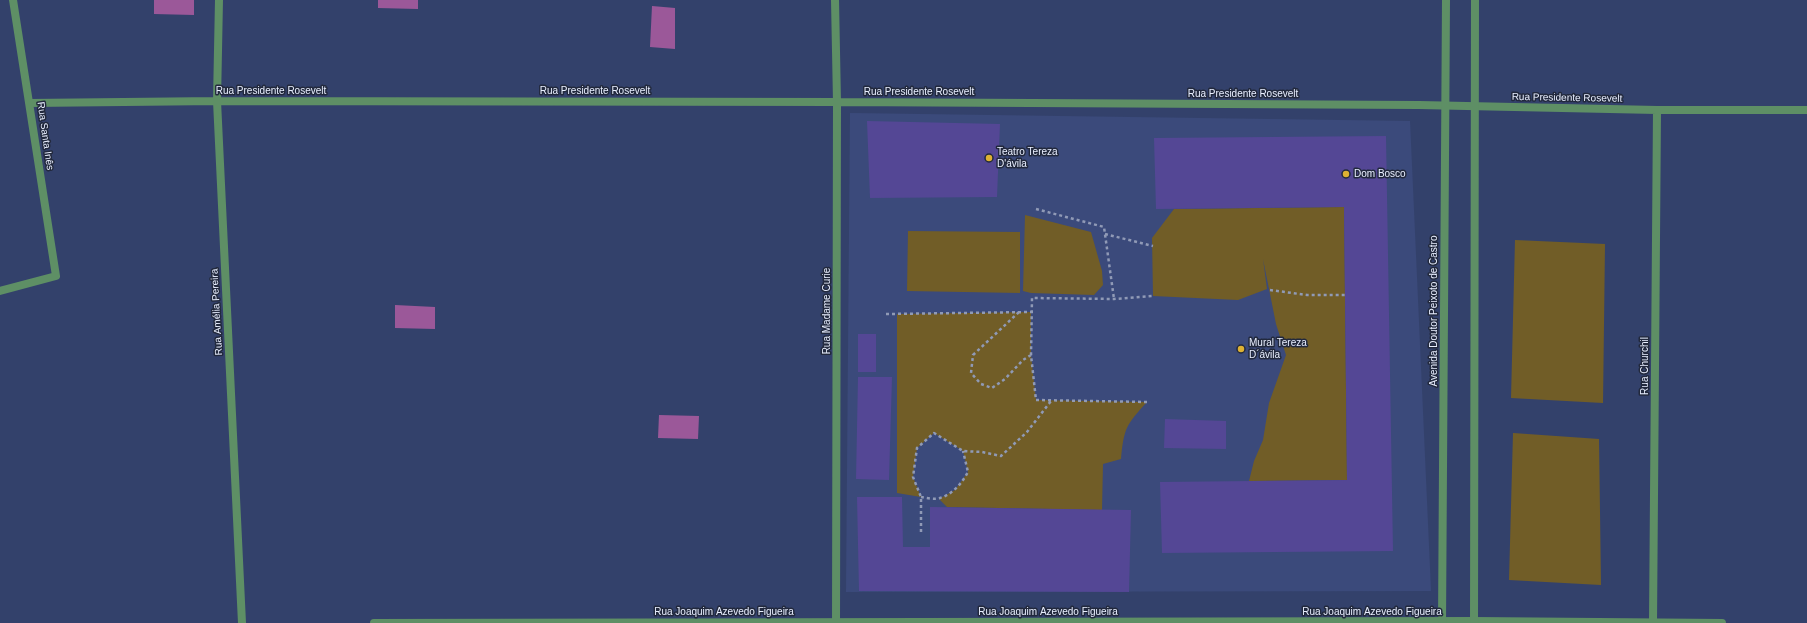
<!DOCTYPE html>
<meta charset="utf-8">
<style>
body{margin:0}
canvas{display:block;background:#33416b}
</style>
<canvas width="1807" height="623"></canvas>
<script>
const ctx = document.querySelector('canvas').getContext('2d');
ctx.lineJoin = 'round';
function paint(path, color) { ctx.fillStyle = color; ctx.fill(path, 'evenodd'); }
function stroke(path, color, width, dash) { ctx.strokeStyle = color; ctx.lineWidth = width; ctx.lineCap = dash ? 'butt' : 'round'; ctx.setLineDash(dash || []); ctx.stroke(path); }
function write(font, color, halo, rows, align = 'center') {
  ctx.font = font + ' Helvetica,sans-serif'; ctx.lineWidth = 3; ctx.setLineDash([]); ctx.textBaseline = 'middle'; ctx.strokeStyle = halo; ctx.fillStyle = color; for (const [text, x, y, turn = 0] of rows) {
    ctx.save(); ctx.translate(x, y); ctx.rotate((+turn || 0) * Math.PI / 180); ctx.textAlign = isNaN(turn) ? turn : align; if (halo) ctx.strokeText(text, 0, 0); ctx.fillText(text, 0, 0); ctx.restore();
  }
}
const built = new Path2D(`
 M850,113L1410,121L1431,591L846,592Z`);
const green = new Path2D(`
 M1344,207L1347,480L1249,481L1254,461L1263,440L1269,403L1286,355L1276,324L1263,259L1267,289L1238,300L1153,296L1152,238L1174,209Z
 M1025,215L1091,232L1102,271L1103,285L1094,295L1031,293L1023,291Z
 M908,231L1020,232V293L907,291Z
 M1515,240L1605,244L1603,403L1511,398Z
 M1031,312V355L1036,400L1147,402C1126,425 1124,428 1121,459L1103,464L1102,510L947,507L939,499L955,490L968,472L963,451L934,433L917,448L913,477L921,497L897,493V314Z
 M1513,433L1599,439L1601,585L1509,580Z`);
const water = new Path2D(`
 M154,0H194V15L154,14Z
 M378,0H418V9L378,8Z
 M652,6L675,8V49L650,47Z
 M395,305L435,307V329L395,328Z
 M659,415L699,416L698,439L658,438Z`);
const building = new Path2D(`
 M867,121L1000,124L997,197L870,198Z
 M1386,136L1393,551L1162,553L1160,482L1347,480L1344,207L1156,209L1154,138Z
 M858,334H876V372H858Z
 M858,377H892L889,480L856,479Z
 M1165,419L1226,421V449L1164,448Z
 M857,497H902L903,547H930V507L1131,510L1129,592L859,591Z`);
const path = new Path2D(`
 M1036,209L1104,227L1114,299
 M1105,234L1153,246
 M1270,290L1307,295H1345
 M1019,312L973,355L971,373L981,384L992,388L1005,379L1023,360L1031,355
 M886,314L1031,312
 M1147,402L1036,400L1031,355L1032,298L1114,299L1153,296
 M921,497C927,498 935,500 940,498C953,494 962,483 968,472L963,451
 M921,532V497L913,477L917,448L934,433L963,451L982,452L1001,456L1027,432L1051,401`);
const minor = new Path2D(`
 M219,0L217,101L242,623
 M835,0L837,102L836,623
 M30,103L217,101L837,102L1419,105L1657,110H1807
 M0,291L56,276L13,0
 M374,623L1474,621L1722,623
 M1653,623L1657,110`);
const tertiary = new Path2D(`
 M1442,623L1446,0
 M1474,623L1475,0`);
const markers = [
 [989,158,4,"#deb133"],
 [1346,174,4,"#deb133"],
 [1241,349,4,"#deb133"]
];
const streetNames = [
 ["Rua Presidente Rosevelt",271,91],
 ["Rua Presidente Rosevelt",595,91],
 ["Rua Presidente Rosevelt",919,92],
 ["Rua Presidente Rosevelt",1243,94],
 ["Rua Presidente Rosevelt",1567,98,1],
 ["Rua Santa Inês",45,136,82],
 ["Rua Madame Curie",827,311,-90],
 ["Avenida Doutor Peixoto de Castro",1434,311,-90],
 ["Rua Amélia Pereira",217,312,-93],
 ["Rua Churchil",1645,366,-90],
 ["Rua Joaquim Azevedo Figueira",724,612],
 ["Rua Joaquim Azevedo Figueira",1048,612],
 ["Rua Joaquim Azevedo Figueira",1372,612]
];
const poiNames = [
 ["Teatro Tereza",997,152],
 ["D'ávila",997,164],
 ["Dom Bosco",1354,174],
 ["Mural Tereza",1249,343],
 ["D´ávila",1249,355]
];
paint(built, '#3b4a7b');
paint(green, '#715d27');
paint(water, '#9b5899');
paint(building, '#544795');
stroke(path, '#909ab6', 2.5, [3, 3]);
stroke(minor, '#5e8f65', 8);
stroke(tertiary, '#5e8f65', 8);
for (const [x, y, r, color] of markers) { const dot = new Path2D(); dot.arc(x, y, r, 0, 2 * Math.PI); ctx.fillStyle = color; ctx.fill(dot); stroke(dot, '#22293d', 1.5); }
write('10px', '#e9efff', '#22293d', streetNames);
write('10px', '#e9efff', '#22293d', poiNames, 'left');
</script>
